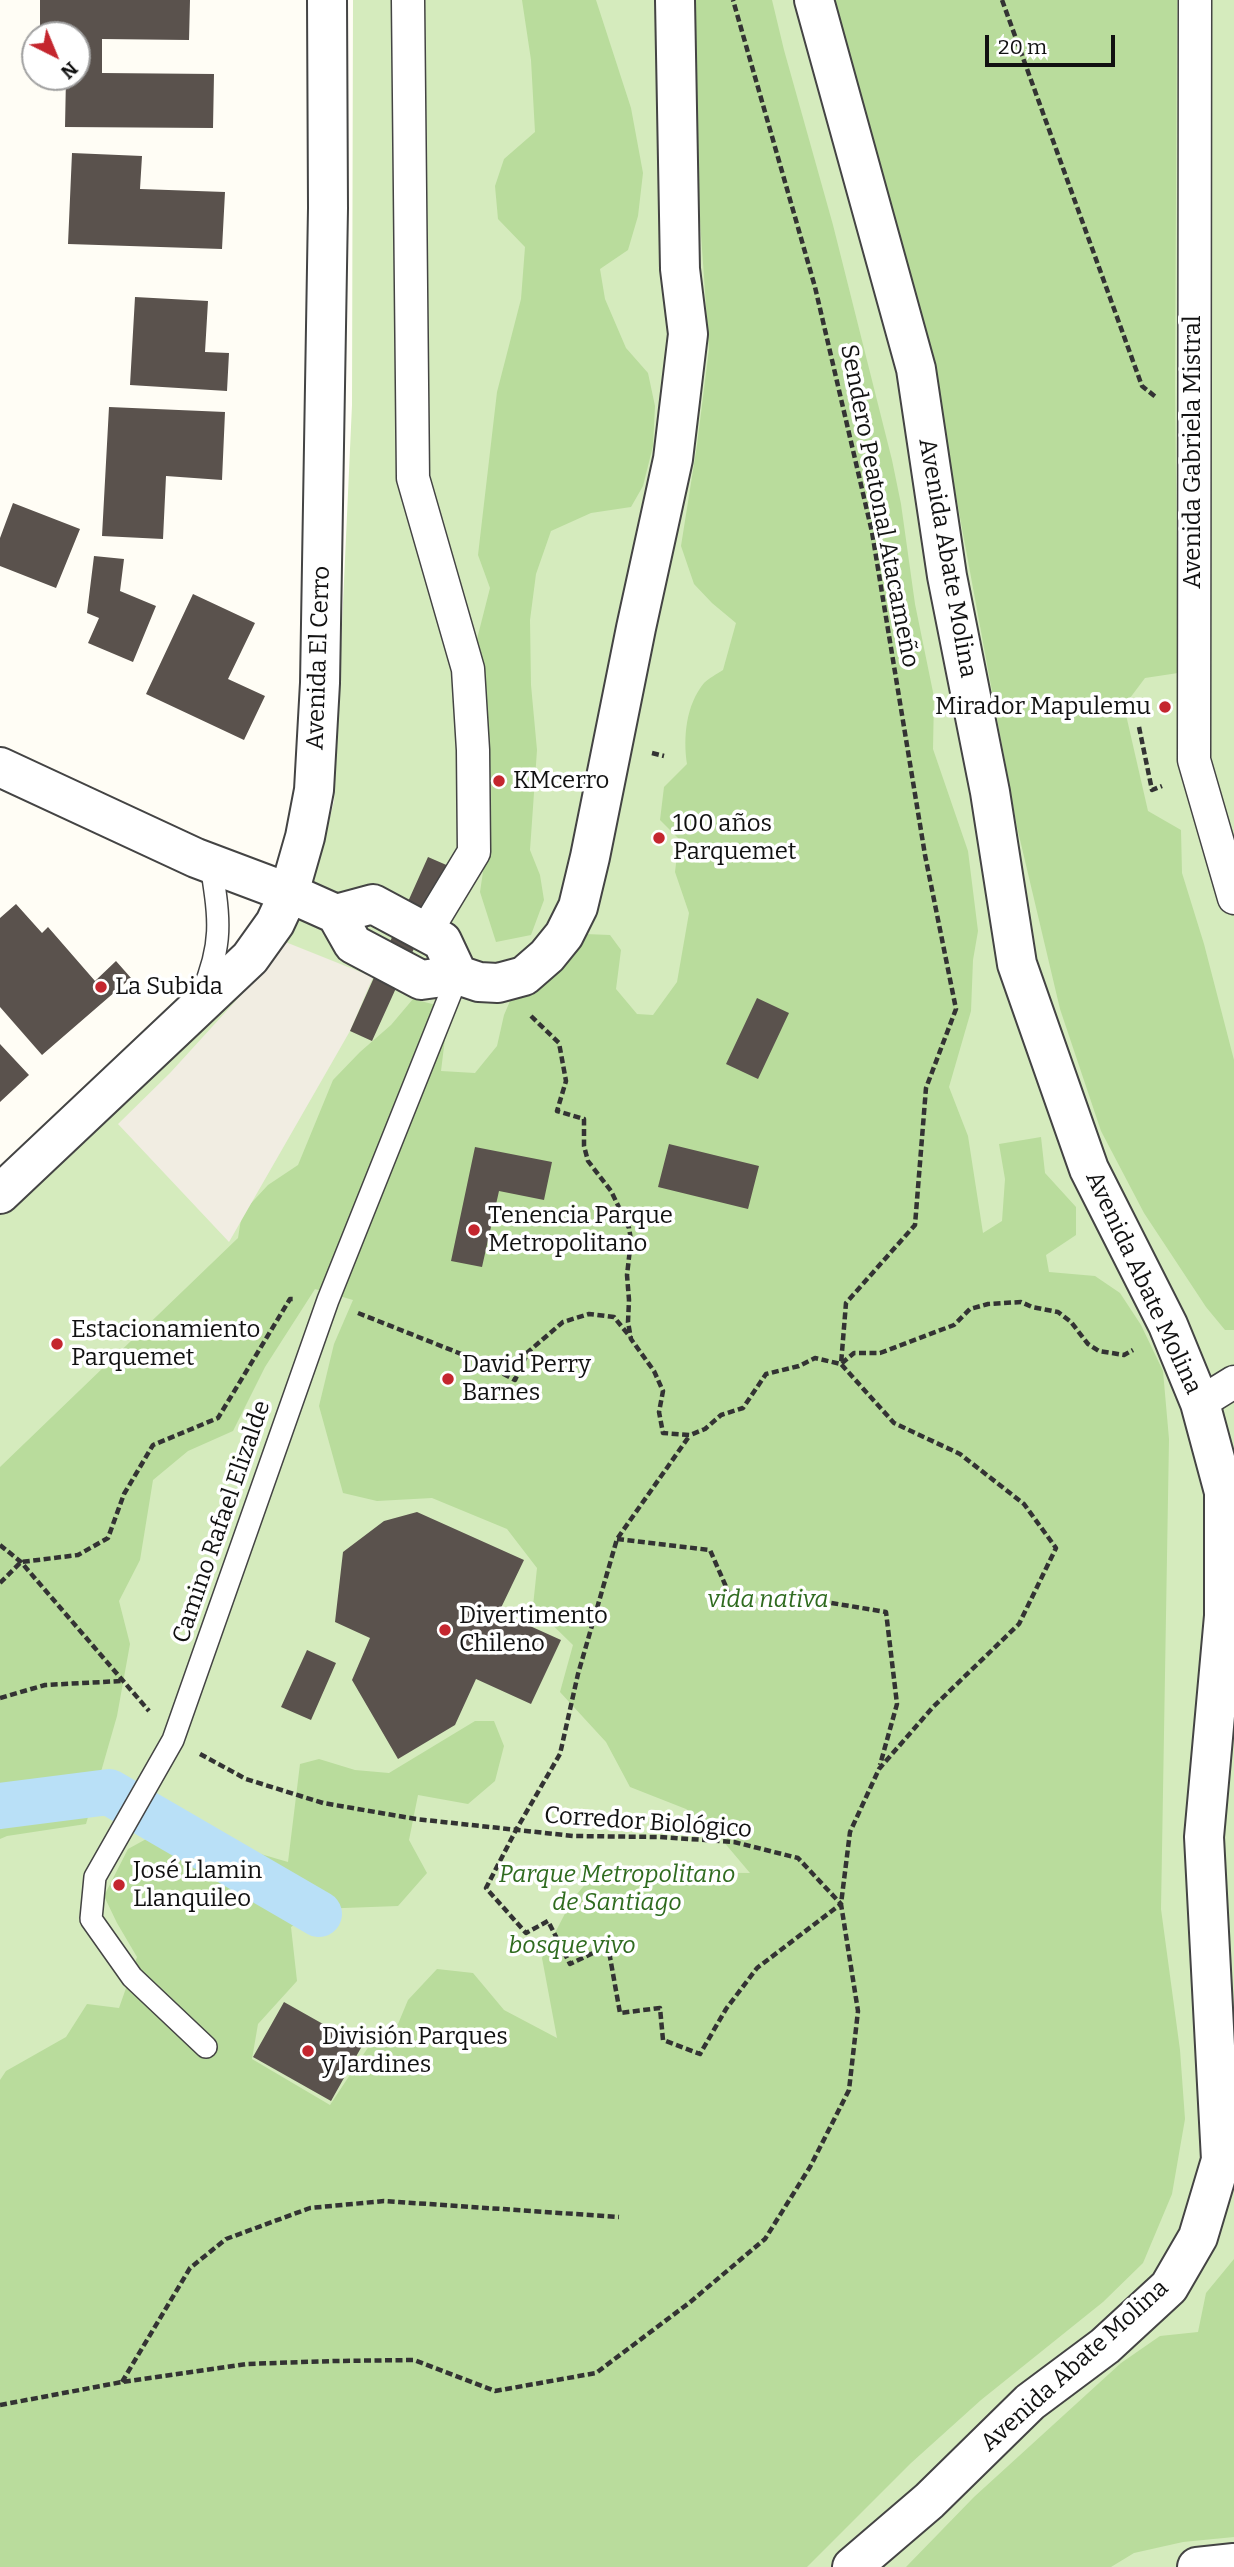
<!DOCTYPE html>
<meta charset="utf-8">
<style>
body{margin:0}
#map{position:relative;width:1234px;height:2567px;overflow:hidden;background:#fffdf5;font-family:Bitter,serif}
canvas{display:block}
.north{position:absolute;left:21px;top:21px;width:70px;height:70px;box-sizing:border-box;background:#fff;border:2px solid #a0a0a0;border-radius:50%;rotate:137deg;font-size:19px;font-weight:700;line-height:28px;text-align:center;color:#111}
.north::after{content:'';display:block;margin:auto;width:24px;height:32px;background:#c4262e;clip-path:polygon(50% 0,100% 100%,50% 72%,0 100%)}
.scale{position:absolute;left:985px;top:35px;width:130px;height:32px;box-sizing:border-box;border:4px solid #111;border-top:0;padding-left:9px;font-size:21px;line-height:24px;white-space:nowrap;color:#111;-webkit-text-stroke:5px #fff;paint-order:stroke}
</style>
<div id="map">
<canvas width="1234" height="2567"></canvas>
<div class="north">N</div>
<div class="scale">20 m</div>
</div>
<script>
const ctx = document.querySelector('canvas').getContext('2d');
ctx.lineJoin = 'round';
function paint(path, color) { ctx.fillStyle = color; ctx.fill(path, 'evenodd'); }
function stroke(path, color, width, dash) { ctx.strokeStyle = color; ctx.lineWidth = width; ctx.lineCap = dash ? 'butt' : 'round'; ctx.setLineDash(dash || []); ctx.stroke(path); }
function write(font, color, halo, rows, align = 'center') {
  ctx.font = font + ' Bitter,serif'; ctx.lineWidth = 7; ctx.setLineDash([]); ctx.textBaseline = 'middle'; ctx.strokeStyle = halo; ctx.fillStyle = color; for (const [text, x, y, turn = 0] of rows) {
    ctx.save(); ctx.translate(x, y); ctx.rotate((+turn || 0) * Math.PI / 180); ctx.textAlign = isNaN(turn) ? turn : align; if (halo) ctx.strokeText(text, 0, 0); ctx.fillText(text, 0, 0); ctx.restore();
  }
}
const green = new Path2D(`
 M353,0H1234V2567H0V1210L312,872L325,837L334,801L352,405Z`);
const forest = new Path2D(`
 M522,0H596L631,108L643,173L638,216L628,250L600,269L605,299L626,348L648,373L655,406L653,446L643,486L631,507L591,513L551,531L536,574L530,620L531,685L537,750L530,850L540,875L544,900L531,935L496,942L480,892L488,838L475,672L477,639L490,588L478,555L497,392L521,299L525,247L498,219L495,186L504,159L535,132L531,60Z
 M692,0H772L784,50L833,225L892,460L901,504L915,604L934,697L933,749L968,851L978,931L973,960L971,1011L949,1087L968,1136L983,1233L1002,1221L1005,1179L999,1144L1041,1137L1045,1173L1076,1207V1235L1046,1255L1049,1272L1095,1276L1120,1293L1141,1325L1163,1371L1169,1439L1161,1909L1180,2050L1185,2119L1172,2194L1143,2263L1103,2302L981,2400L911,2463L807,2567H0V2080L6,2071L66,2037L87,2004L119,2008L137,1957L117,1923L104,1896L128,1849L168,1827L288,1862L300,1764L319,1759L355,1770L389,1773L475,1721H494L504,1746L495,1781L468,1804L418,1795L409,1840L427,1873L398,1906L317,1909L291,1927L297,1981L258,2024L252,2059L330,2105L369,2046L370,2029L398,2024L408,2000L437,1969L473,1973L504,2010L557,2038L542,1958L572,1900L588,1881L650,1872L750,1873L712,1828L686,1809L630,1787L606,1742L560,1692L573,1645L533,1606L537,1568L507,1529L432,1498L377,1501L343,1493L319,1406L334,1344L353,1300L315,1289L265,1367L233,1431L188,1451L153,1480L140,1560L119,1601L130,1644L117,1716L86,1824L7,1836L0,1839V1467L238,1238L242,1213L268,1185L298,1165L333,1080L360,1052L391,1025L413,999L440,1006L446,1030L441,1071L475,1073L497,1046L504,1015L519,980L585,934L610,935L621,950L616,989L637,1014L653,1015L677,982L689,913L675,872L679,839L660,820L664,787L687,764C683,737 686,705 704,683C709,678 717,674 723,670L736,623L712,603L694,584L681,546L697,445L709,349L700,220Z
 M830,0H1177L1175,386L1178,673L1145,678L1124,706L1148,811L1181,830L1182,873L1204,944L1234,1060V1330H1225L1206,1307L1144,1213L1101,1131L1060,1009L1017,827L929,349Z
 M1234,2259V2537L1183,2542L1134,2553L1111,2567H906L974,2497L1121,2363L1160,2336L1198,2332L1206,2293Z`);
const plaza = new Path2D(`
 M283,941L373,977L350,1031L229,1242L118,1124L170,1073L253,982Z`);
const water = new Path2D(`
 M115,1776L103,1809L0,1822V1789Z`);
const canal = new Path2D(`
 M0,1806L109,1792L319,1914`);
const building = new Path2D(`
 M40,0H190L189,40L102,39V73L214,74L213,128L65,127L66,77H77V35H40Z
 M72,153L142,156L140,189L225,192L222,249L68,244Z
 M135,297L208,301L205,352L229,353L227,391L130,385Z
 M109,407L225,412L222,480L166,476L163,539L102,536Z
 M13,503L80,529L56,588L0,566V538Z
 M94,556L124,559L120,591L156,606L133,662L88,643L99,618L87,613Z
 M193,594L255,623L228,679L265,696L244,740L146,694Z
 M428,857L451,867L372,1041L350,1031Z
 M16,904L42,933L48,927L95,981L116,961L131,978L42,1055L0,1007V918Z
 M757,998L789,1013L758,1079L726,1064Z
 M0,1044L29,1075L0,1102Z
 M669,1144L759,1166L748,1209L658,1187Z
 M475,1147L552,1162L544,1200L499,1191L482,1267L451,1261Z
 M417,1512L524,1560L499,1612L561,1640L531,1704L476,1679L455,1725L398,1759L352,1680L370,1638L335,1622L343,1552L384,1521Z
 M307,1650L336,1663L311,1720L281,1707Z
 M284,2002L362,2046L331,2101L253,2057Z`);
const path = new Path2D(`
 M1002,0L1142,386L1157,398
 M1139,727L1152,790L1162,786
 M652,753L664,756
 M531,1016L559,1043L566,1081L557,1111L584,1119V1146L588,1161L611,1191L629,1228L631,1240L627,1275L629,1300L628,1322L631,1339L654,1371L663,1391L659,1412L663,1433L690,1435L705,1429L721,1415L743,1408L766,1374L799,1366L815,1358L841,1364L854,1353H880L954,1325L970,1309L988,1304L1021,1302L1032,1307L1058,1312L1071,1322L1088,1344L1099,1351L1124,1355L1133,1350
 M358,1313L479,1361L515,1380L528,1352L563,1322L589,1314L614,1317L631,1338
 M617,1539L710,1550L734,1605L795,1597L886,1612L897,1704L880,1765
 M0,1545L21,1562L149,1711
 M0,1583L21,1562L78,1555L108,1538L124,1494L153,1445L218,1418L290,1299H293
 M0,1698L45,1685L122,1681
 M200,1754L246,1779L323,1803L416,1819L573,1836L660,1837L734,1842L798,1858L841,1904L757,1968L726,2009L700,2054L663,2040L660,2008L620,2013L608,1946L570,1964L548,1921L526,1933L486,1888L516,1830L560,1754L578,1674L617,1539L690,1435
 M122,2382L190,2268L226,2239L310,2208L384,2201L619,2217
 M0,2405L122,2382L247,2364L333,2361L414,2360L495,2391L596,2373L689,2303L765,2239L810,2167L849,2090L858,2011L841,1904L850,1832L879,1769L933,1707L1019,1624L1056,1548L1024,1504L960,1454L894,1423L841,1364L846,1303L915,1225L926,1088L956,1009L925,855L872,532L815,287L733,0`);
const service = new Path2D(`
 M202,993C224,942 219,917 211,864
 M206,2047L132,1977L91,1919L95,1877L173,1740L328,1300L458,975`);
const pedestrian = new Path2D(`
 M408,0L413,478L468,669L473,750L474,852L425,933
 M1195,0L1194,760L1234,898
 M1200,1403L1234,1382`);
const minor = new Path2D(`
 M814,0L916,369L947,576L990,792L1017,964L1089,1169L1168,1325L1200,1403L1224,1492V1616L1204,1837L1221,2160L1198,2237L1169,2287L1105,2346L1030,2402L929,2501L852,2567
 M336,914L373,904L442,941L458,975
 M0,1194L250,958L275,923L289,893L336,914L353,944L421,980L458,975L479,982L498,983L524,976L547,956L564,935L578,907L590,857L636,628L673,459L688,334L680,269L675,0
 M1197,2567L1234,2563`);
const tertiary = new Path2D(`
 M0,767L196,858L289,893L305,837L314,790L320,683L328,208L327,0`);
const markers = [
 [1165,707,7,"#c4262e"],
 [499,781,7,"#c4262e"],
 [659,838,7,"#c4262e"],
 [101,987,7,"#c4262e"],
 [474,1230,7,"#c4262e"],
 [57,1344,7,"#c4262e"],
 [448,1379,7,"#c4262e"],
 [445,1630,7,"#c4262e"],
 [119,1885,7,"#c4262e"],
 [308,2051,7,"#c4262e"]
];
const streetNames = [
 ["Avenida Gabriela Mistral",1193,452,-90],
 ["Sendero Peatonal Atacameño",879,506,79],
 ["Avenida Abate Molina",947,558,80],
 ["Avenida El Cerro",319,658,-88],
 ["Avenida Abate Molina",1143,1283,65],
 ["Camino Rafael Elizalde",222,1522,-71],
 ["Corredor Biológico",648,1823,4],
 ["Avenida Abate Molina",1075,2366,-42]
];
const poiNames = [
 ["Mirador Mapulemu",1151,707,"right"],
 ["KMcerro",513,781],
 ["100 años",673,824],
 ["Parquemet",673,852],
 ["La Subida",115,987],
 ["Tenencia Parque",488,1216],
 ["Metropolitano",488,1244],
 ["Estacionamiento",71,1330],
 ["Parquemet",71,1358],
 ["David Perry",462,1365],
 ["Barnes",462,1393],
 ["Divertimento",459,1616],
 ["Chileno",459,1644],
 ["José Llamin",133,1871],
 ["Llanquileo",133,1899],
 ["División Parques",322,2037],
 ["y Jardines",322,2065]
];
const parkNames = [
 ["vida nativa",768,1600],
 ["Parque Metropolitano",617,1875],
 ["de Santiago",617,1903],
 ["bosque vivo",572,1946]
];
paint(green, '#d5ebbd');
paint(forest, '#b9dc9c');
paint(plaza, '#f1ede2');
paint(water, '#b9e0f7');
stroke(water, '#3f96cf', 2);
stroke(canal, '#b9e0f7', 46);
paint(building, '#5a524d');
stroke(service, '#444', 24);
stroke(pedestrian, '#444', 35);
stroke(minor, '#444', 42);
stroke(tertiary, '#444', 42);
stroke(path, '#333', 4.5, [7, 3.5]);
stroke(service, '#fff', 21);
stroke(pedestrian, '#fff', 32);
stroke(minor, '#fff', 38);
stroke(tertiary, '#fff', 38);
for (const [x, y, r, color] of markers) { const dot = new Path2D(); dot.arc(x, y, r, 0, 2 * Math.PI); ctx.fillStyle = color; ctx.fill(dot); stroke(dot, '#fff', 2.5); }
write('24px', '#111', '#fff', streetNames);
write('24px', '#111', '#fff', poiNames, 'left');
write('italic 24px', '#2f6b1f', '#fff', parkNames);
</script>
